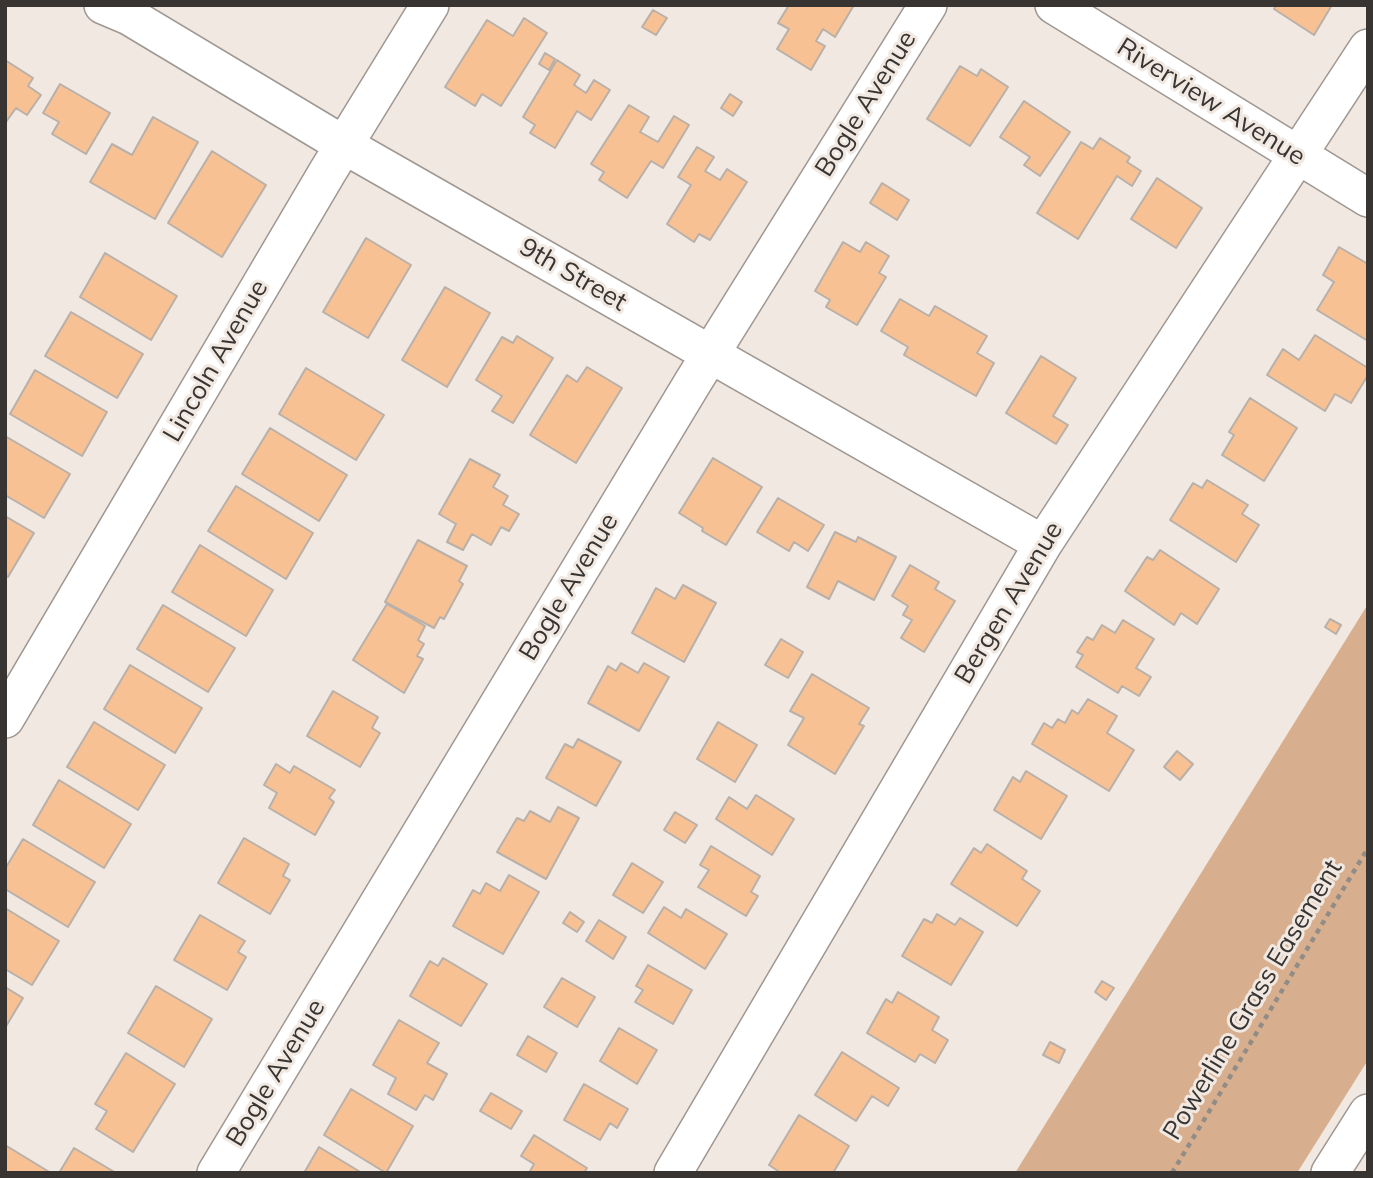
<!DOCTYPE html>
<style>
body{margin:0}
#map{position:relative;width:1373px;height:1178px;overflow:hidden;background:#f0e8e1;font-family:Mulish,sans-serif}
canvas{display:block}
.frame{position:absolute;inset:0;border:7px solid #373431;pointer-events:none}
</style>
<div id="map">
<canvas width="1373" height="1178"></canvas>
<div class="frame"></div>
</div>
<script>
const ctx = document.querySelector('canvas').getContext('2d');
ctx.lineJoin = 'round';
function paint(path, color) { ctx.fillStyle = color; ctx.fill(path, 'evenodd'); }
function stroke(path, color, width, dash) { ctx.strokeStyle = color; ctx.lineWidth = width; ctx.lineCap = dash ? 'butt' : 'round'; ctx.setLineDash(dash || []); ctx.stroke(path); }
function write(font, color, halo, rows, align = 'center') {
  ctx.font = font + ' Mulish,sans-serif'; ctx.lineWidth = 6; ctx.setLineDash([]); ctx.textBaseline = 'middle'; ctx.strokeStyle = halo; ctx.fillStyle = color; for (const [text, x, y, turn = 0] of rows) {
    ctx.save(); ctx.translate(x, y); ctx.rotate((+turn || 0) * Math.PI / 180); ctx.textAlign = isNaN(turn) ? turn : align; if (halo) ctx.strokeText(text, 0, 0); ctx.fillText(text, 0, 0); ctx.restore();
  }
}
const green = new Path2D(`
 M1368,604V1060L1297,1173H1015Z`);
const building = new Path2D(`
 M789,5H854L835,37L823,29L816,41L825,46L811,70L777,49L789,29L778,23Z
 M1276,5H1332L1314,35L1274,9Z
 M653,10L667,18L656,35L642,27Z
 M524,18L547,33L501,106L482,94L475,106L445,87L487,20L513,36Z
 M545,53L555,59L549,70L539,64Z
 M5,60L33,78L28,86L41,95L27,115L16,108L6,122Z
 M557,60L580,75L574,85L586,93L594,80L610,90L591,120L577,111L555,148L530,133L535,125L523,117Z
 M960,66L977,76L981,69L1008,87L970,146L927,119Z
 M60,84L110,113L86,154L52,134L59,122L43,113Z
 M730,94L742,102L733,116L721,108Z
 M1024,101L1070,132L1040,176L1024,165L1030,157L1000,137Z
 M629,105L649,117L640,132L658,142L674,116L689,125L663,168L651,161L627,198L599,180L604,172L591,164Z
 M153,117L198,142L155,219L90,182L112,144L132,155Z
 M1100,138L1130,157L1127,162L1141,171L1132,186L1117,176L1078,239L1037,213L1081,142L1093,149Z
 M697,147L714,157L705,171L720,180L727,169L747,182L710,240L699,234L694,242L667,224L691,185L678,177Z
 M212,151L266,185L222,257L168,223Z
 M1157,178L1202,208L1176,248L1131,219Z
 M882,183L909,200L897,220L870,203Z
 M366,238L411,265L368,338L323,312Z
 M843,242L860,252L866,242L889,256L879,273L886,277L857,325L826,307L830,300L815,291Z
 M1339,247L1368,264V341L1317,310L1334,282L1323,275Z
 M105,253L177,296L151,340L80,297Z
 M445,287L490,313L447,387L402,360Z
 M900,299L929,316L935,306L987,336L977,353L994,363L976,396L904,355L908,347L881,331Z
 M71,312L143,354L117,398L45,356Z
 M1315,335L1368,368V375L1351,403L1335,394L1325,411L1267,375L1283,349L1299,360Z
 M517,336L553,358L513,423L492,411L502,396L476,380L502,337L513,343Z
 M1041,356L1076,378L1053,416L1068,425L1056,444L1006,413Z
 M587,367L622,388L576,463L530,435L567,375L577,382Z
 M306,368L384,415L356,460L279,414Z
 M35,370L107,412L82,456L10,414Z
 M1250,398L1297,428L1264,481L1222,455L1234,435L1229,432Z
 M270,428L347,475L319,521L242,474Z
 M5,436L70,474L44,518L5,495Z
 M713,458L762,487L726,545L702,531L703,528L679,513Z
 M470,459L500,475L493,487L508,496L503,505L519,514L509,531L501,527L491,545L472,534L463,550L447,542L456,524L439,514Z
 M1207,480L1248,505L1242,514L1259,525L1236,562L1170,520L1193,483L1202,488Z
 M236,486L313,533L286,579L208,531Z
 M778,498L824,525L808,551L794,542L789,551L757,532Z
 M5,516L34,533L8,577L5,575Z
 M835,532L856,542L858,537L896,557L874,600L838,581L829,599L807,587Z
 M418,540L467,566L459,581L463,584L444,619L440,617L434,628L385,602Z
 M200,545L273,590L246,636L172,592Z
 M1160,550L1219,589L1197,624L1181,613L1174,625L1125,591L1147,557L1153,560Z
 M910,565L939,582L935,589L955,601L924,652L901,638L912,620L903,615L908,606L892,596Z
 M683,585L716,603L684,662L632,633L656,588L675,599Z
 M387,604L425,626L418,640L424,644L417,656L423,659L404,693L353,660Z
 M163,605L235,648L208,692L137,649Z
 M1330,619L1341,625L1336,634L1325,627Z
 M1123,620L1154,639L1136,668L1151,677L1139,696L1122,686L1118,693L1076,667L1083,655L1077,652L1087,637L1093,640L1102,625L1115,633Z
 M781,639L803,652L788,678L765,665Z
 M621,663L638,673L644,663L669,677L639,731L588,703L608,666L616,671Z
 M130,665L202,708L175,753L104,709Z
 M812,674L869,708L859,724L864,726L835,774L788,745L804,718L790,711Z
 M333,691L378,717L372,728L380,733L360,767L307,736Z
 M1088,699L1117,716L1107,733L1134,750L1109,791L1032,744L1044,723L1052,728L1058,719L1065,723L1072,710L1078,714Z
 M94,722L165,765L138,810L67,767Z
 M718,722L757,745L735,782L697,759Z
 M578,739L621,762L596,806L546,778L565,744L573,748Z
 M1177,751L1193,764L1180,780L1164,767Z
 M276,764L290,773L294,766L335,790L329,798L334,802L315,835L269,808L277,793L264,785Z
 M1026,771L1067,796L1041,839L994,810L1013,777L1020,782Z
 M59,780L131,824L104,868L33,825Z
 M756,795L794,819L772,855L716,819L729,797L747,809Z
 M558,807L579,818L546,879L497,852L517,818L524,821L530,811L550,822Z
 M675,812L697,825L685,843L664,830Z
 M244,838L289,864L283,876L290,880L270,914L218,883Z
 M23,839L95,882L68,927L5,889V869Z
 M987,844L1027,871L1022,879L1040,891L1017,926L951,884L974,848L981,853Z
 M711,846L760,876L751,892L758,896L746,916L698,887L709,870L700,865Z
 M632,863L663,882L643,913L613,895Z
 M509,875L539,892L503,954L453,926L473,890L480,894L486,883L500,891Z
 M664,907L681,918L686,909L727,934L705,969L648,933Z
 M5,908L59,941L32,985L5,969Z
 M570,912L584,922L577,932L563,923Z
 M937,914L955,925L960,918L983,932L951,985L902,956L924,919L932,923Z
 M200,915L245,941L238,952L246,957L227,990L174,960Z
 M599,920L626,937L613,959L586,941Z
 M443,958L487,984L461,1026L410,996L430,961L438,966Z
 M648,965L692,990L673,1024L635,1002L643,990L636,986Z
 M562,978L595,997L577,1027L544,1007Z
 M1102,981L1114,988L1106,1000L1095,992Z
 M156,986L212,1019L184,1067L128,1033Z
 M5,987L23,998L5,1028Z
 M898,992L939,1017L932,1030L948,1040L935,1063L920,1054L915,1062L867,1033L886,999L892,1003Z
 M399,1020L439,1043L427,1063L447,1074L433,1100L425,1095L416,1110L388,1094L396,1078L373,1065Z
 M619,1028L657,1050L637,1084L600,1061Z
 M528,1036L557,1053L546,1072L517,1055Z
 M1050,1042L1065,1050L1059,1063L1043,1055Z
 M842,1052L899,1088L888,1106L872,1096L856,1121L815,1095Z
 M126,1053L175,1084L133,1152L96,1129L107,1111L95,1104Z
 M584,1084L628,1109L617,1128L610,1123L600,1140L564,1120Z
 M351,1089L413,1126L386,1173L324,1135Z
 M491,1093L522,1111L511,1129L480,1111Z
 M799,1115L849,1146L833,1173H781L769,1165Z
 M534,1135L587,1168L584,1173H529L534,1164L521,1156Z
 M5,1145L51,1173H5Z
 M319,1147L362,1173H304Z
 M74,1148L116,1173H59Z`);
const path = new Path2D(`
 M1172,1173L1368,848`);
const minor = new Path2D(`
 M103,5L129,16L344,145L1043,544
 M1054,5L1368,198
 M5,719L328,171L430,5
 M216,1173L693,382L928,5
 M673,1173L1043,544L1368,48
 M1330,1173L1368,1113`);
const streetNames = [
 ["Riverview Avenue",1211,102,32],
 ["Bogle Avenue",866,104,-58],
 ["9th Street",573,275,30],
 ["Lincoln Avenue",216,361,-60],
 ["Bogle Avenue",569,587,-59],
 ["Bergen Avenue",1009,603,-59],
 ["Powerline Grass Easement",1253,1000,-59],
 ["Bogle Avenue",276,1073,-59]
];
paint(green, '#d8af8e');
paint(building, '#f7c194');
stroke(building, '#b8b0a9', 2);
stroke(minor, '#9f9791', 40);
stroke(path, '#928c87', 4.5, [5, 5]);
stroke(minor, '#fff', 37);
write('26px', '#373431', '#f0e8e1', streetNames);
</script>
